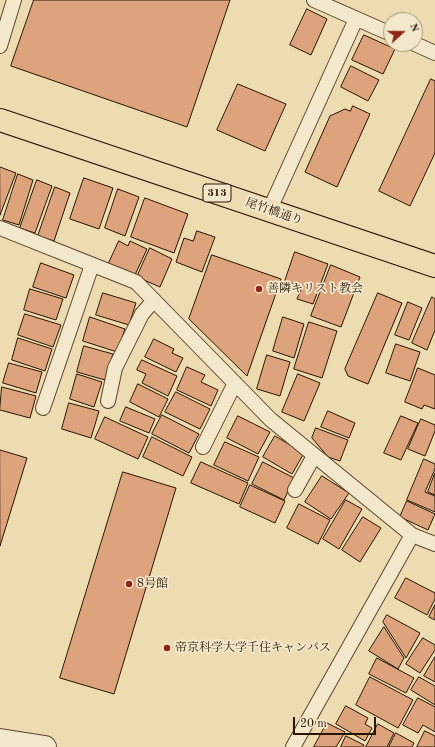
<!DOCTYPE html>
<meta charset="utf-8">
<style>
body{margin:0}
#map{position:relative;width:435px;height:747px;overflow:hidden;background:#eddcb1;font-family:"Old Standard TT",serif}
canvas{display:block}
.north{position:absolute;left:383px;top:12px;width:40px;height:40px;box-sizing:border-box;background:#f3e8cc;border:1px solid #a2937a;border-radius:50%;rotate:69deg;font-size:11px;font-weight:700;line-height:16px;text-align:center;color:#291400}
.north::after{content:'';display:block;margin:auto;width:14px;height:18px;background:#8f2418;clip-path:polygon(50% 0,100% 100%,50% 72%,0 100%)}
.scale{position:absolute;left:293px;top:717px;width:83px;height:18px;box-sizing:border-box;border:2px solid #291400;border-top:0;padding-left:5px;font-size:12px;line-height:14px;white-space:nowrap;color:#291400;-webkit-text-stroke:3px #f3e8cc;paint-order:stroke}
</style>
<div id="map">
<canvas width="435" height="747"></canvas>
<div class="north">N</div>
<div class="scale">20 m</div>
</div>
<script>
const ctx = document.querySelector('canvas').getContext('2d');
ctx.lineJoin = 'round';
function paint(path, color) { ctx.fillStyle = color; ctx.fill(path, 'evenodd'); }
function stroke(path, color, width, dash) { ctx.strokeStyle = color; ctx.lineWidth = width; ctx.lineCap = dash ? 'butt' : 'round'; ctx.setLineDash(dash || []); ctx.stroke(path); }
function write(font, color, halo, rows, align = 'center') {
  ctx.font = font + ' "Old Standard TT","Noto Serif JP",serif'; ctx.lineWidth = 3.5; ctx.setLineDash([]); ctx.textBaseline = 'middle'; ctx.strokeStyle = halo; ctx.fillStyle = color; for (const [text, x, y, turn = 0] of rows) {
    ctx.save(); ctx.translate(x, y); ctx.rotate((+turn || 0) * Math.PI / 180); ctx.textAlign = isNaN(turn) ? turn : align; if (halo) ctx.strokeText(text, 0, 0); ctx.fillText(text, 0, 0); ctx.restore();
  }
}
const building = new Path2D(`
 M34,0H230L187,127L11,66Z
 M307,9L327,19L311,55L290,45Z
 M364,35L395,49L383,74L352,60Z
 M351,66L379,80L368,101L341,87Z
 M431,79L435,81V153L410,206L379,191Z
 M238,84L286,104L265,151L217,130Z
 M353,106L370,114L337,187L305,172L330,116L345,109L350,111Z
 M0,167L16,173L0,215Z
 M18,174L33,180L19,225L3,220Z
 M84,178L113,188L99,229L70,219Z
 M37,180L52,186L35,233L20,228Z
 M55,187L70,193L54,241L38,236Z
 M118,189L139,197L125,236L105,228Z
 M145,198L188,214L174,253L131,237Z
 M197,231L215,237L202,272L176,262L184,238L193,241Z
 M119,241L128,246L130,241L147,249L134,277L108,265Z
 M150,248L172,259L160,287L137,277Z
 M295,252L328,264L313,304L297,299L302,287L285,281Z
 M212,255L281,279L247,376L189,319Z
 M41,263L74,275L66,298L33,287Z
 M331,265L360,277L341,327L311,316Z
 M30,289L63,299L56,320L24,310Z
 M103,293L136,303L129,325L96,315Z
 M378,293L402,303L368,384L348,376L345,369Z
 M432,297L435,299V330L427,350L412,343Z
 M408,302L422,308L409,340L395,335Z
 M25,314L61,325L53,347L18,335Z
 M90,317L125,329L117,352L83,341Z
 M283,317L304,324L294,358L273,351Z
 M309,322L337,331L322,378L294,369Z
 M18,338L52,349L45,371L12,360Z
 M154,339L174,349L172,353L183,358L176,372L145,357Z
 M396,344L420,352L410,381L386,373Z
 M84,346L113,354L105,380L77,372Z
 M267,355L290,362L280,396L257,389Z
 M142,360L177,376L168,396L142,383L146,374L137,370Z
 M9,363L42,372L36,393L3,383Z
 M187,367L205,375L201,382L218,390L211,406L177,390Z
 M418,368L435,375V409L424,405L422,409L405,402Z
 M77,374L102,382L94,407L70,399Z
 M298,374L320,383L304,421L282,412Z
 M138,384L168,399L159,417L130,402Z
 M2,387L36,396L30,418L0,410Z
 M176,392L210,409L200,429L165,412Z
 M69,403L99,411L91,438L62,429Z
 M126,407L155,419L149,433L120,421Z
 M328,411L355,423L349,438L321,427Z
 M162,415L199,434L189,453L152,434Z
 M238,416L270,432L258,454L227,438Z
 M401,416L418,423L401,460L384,453Z
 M105,417L148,437L138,459L95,439Z
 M421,419L435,425V431L425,456L408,449Z
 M316,428L348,440L340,461L328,457L312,438Z
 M275,436L304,453L292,474L263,457Z
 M152,437L192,457L183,476L143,457Z
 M225,442L259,457L248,481L214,465Z
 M0,450L27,458L0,546Z
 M424,459L435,464V469L425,492L435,496V512L407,500Z
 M201,462L248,483L239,504L191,483Z
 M263,462L294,478L284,500L252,484Z
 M123,472L176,488L114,694L60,678Z
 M435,473V495L428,492Z
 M322,476L349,493L331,519L305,502Z
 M250,485L285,501L275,523L240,507Z
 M346,500L362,509L339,549L323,539Z
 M407,501L435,514L428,530L400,517Z
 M299,504L330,520L318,544L287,528Z
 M363,517L381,528L360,562L342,550Z
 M406,578L435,593V599L427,615L395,598Z
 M435,605V620L429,617Z
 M387,615L420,633L406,658L383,622Z
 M384,627L404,658L398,669L369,651Z
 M423,638L435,645V650L420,673L406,664Z
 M435,657V682L424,676Z
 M377,658L414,678L406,693L369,674Z
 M370,677L413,700L398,728L356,705Z
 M419,677L435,686V705L411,690Z
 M418,698L435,707V732L423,725L418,733L403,725Z
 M346,706L368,718L365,724L372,728L365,741L336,724Z
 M327,723L345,732L336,747H314Z
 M378,724L394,733L387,747H366Z
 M425,731L435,736V747H417Z
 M396,733L414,743L412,747H389Z
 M346,736L364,745L363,747H341Z`);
const lane = new Path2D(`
 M314,0L391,34
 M415,44L435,53
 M0,46L14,0
 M269,211L356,19
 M0,228L136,282L270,419L412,535L435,544
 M108,401L115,368L142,314L154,300
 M43,408L92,265
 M203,447L235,383
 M295,490L314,456
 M293,747L412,535`);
const street = new Path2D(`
 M0,740L45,747`);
const primary = new Path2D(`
 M0,120L435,266`);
const markers = [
 [259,289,4,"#8f2418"],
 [129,584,4,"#8f2418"],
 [167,648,4,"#8f2418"]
];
const shields = [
 [217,193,28]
];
const shieldNames = [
 ["313",217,193]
];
const streetNames = [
 ["尾竹橋通り",274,212,19]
];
const poiNames = [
 ["善隣キリスト教会",267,289],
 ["8号館",137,584],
 ["帝京科学大学千住キャンパス",175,648]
];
paint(building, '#dda37d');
stroke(building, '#291400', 1);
stroke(lane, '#5a462c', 16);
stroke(street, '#5a462c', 24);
stroke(primary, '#291400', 24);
stroke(lane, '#f3e8cc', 14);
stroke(street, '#f3e8cc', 22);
stroke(primary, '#eddcb1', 22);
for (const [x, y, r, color] of markers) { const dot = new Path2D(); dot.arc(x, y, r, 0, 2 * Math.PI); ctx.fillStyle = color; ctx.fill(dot); stroke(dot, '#f3e8cc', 1.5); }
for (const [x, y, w] of shields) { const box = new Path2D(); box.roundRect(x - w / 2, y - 9, w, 18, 3); ctx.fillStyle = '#f3e8cc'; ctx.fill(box); stroke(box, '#291400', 1); }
write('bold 11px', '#291400', null, shieldNames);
write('12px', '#291400', '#f3e8cc', streetNames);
write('12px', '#291400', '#f3e8cc', poiNames, 'left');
</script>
